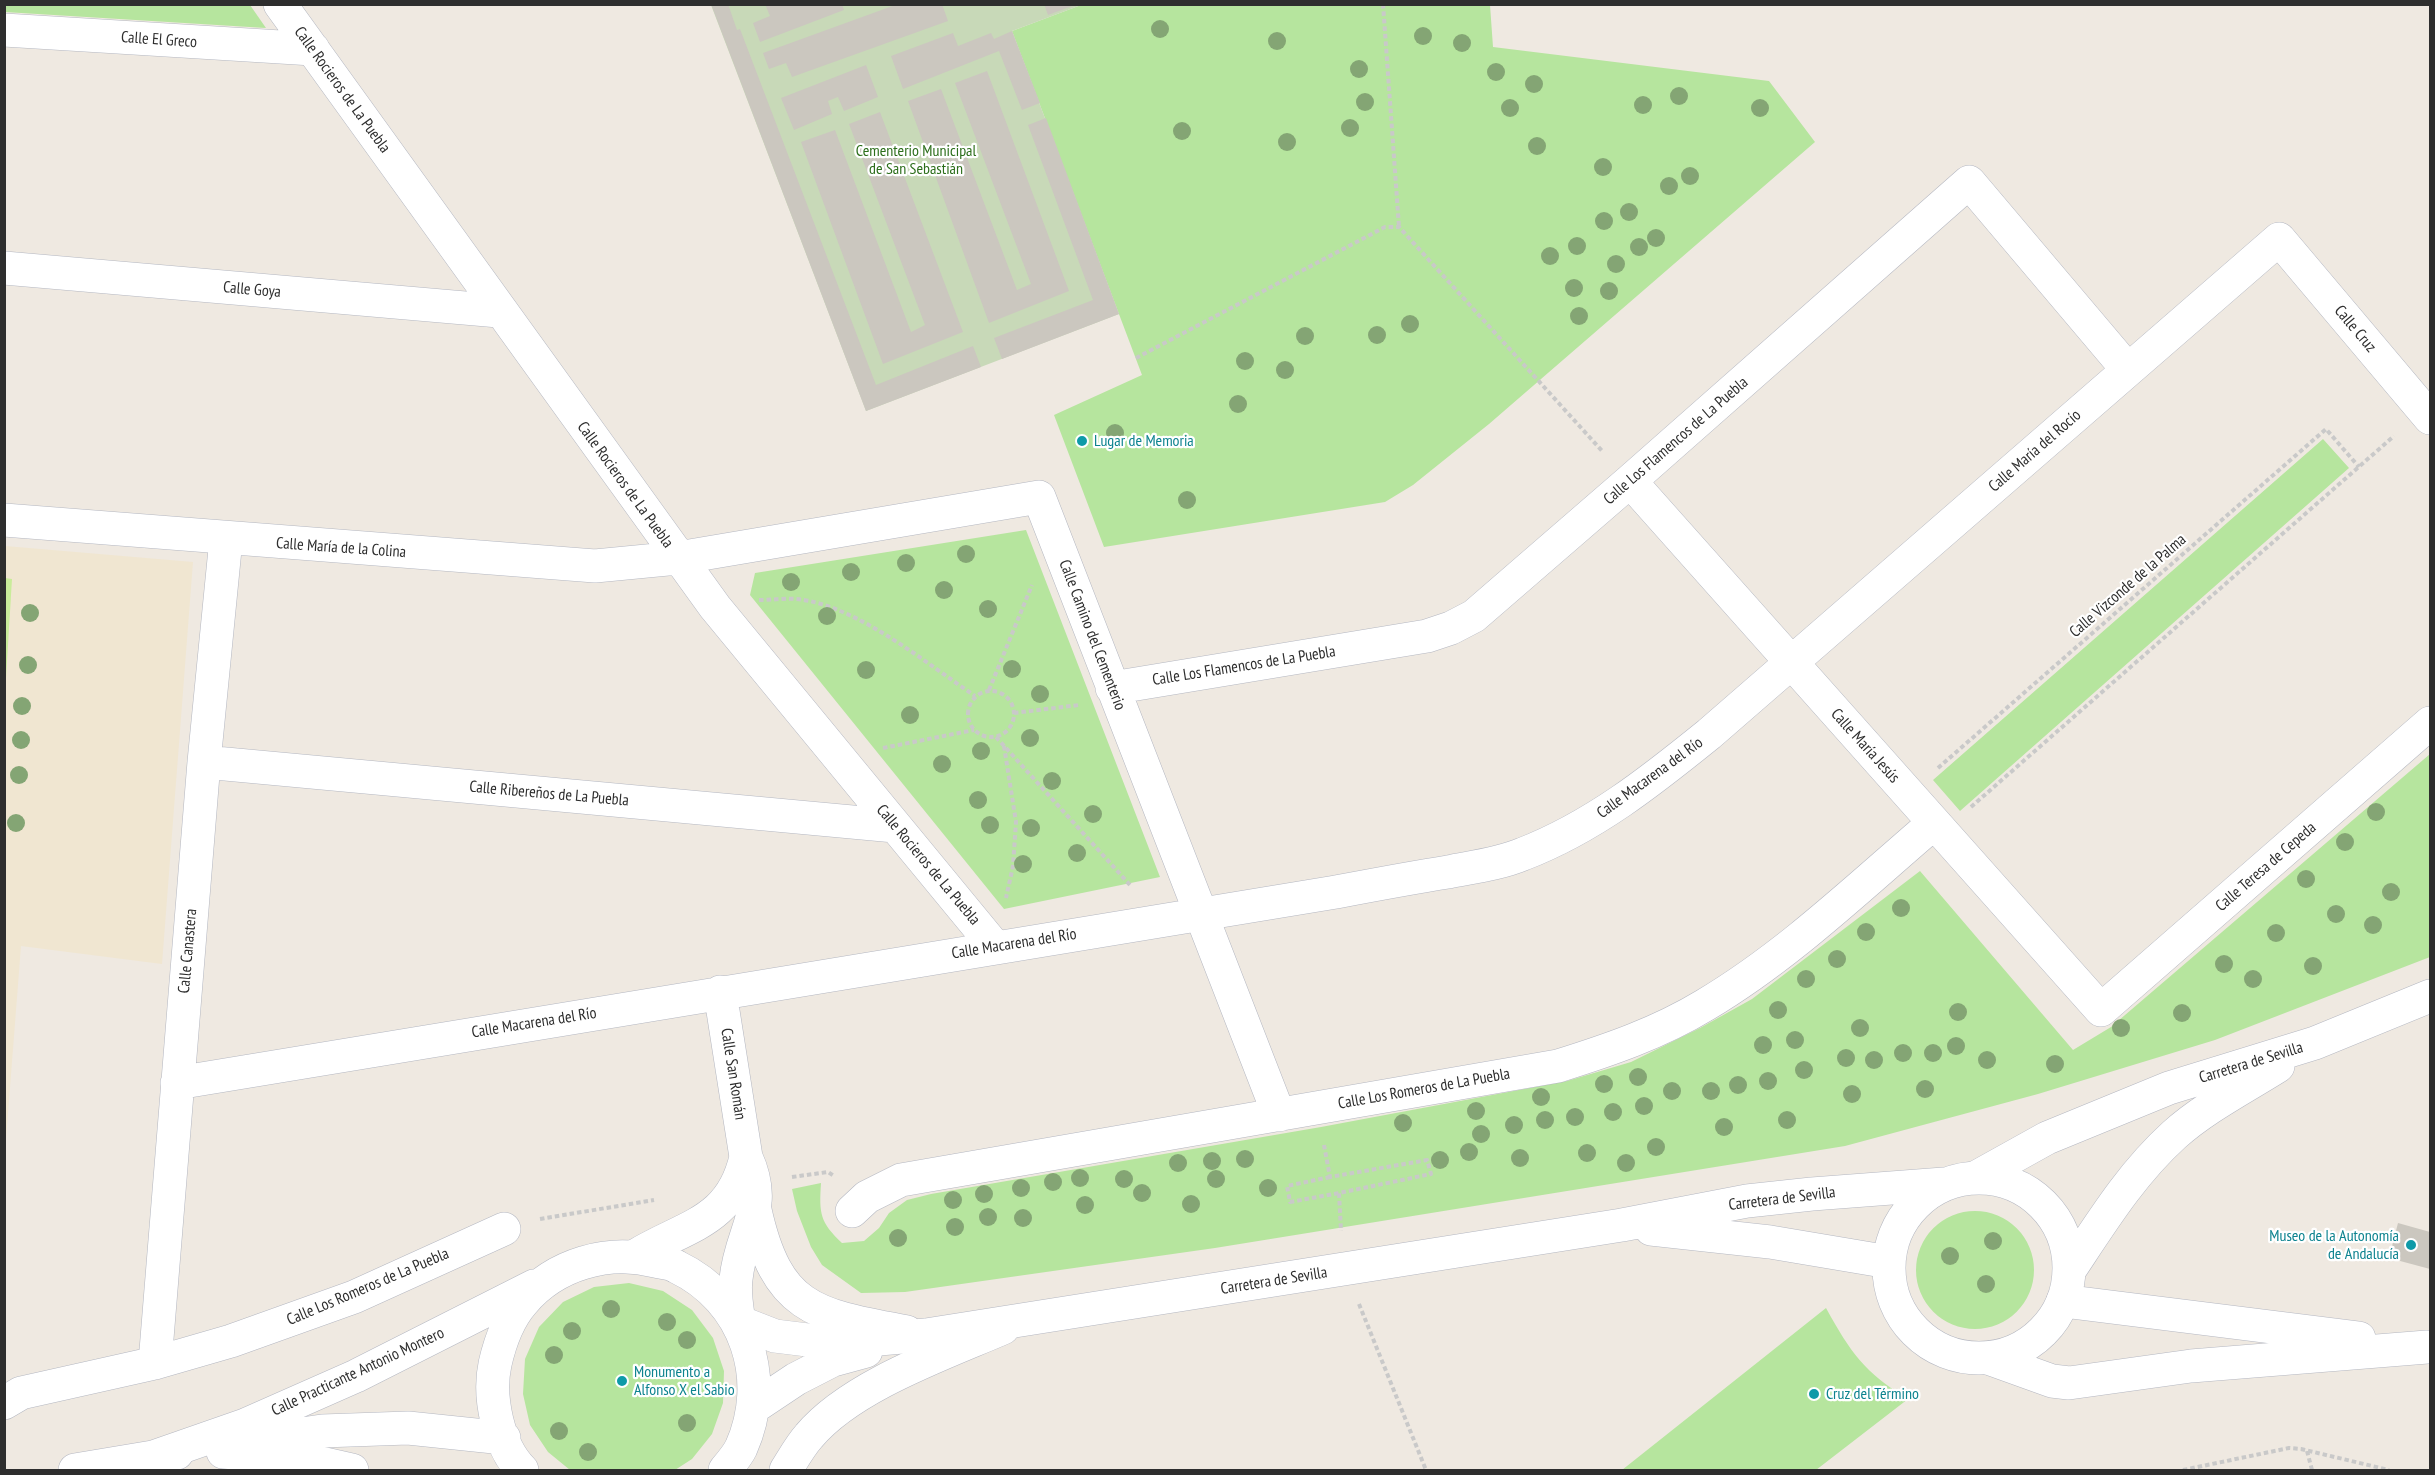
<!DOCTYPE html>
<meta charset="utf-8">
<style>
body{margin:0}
#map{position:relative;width:2435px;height:1475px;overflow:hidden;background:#efe9e1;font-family:"PT Sans Narrow",sans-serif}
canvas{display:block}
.frame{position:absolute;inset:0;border:6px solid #2e2e2e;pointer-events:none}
</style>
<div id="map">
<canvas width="2435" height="1475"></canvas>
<div class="frame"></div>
</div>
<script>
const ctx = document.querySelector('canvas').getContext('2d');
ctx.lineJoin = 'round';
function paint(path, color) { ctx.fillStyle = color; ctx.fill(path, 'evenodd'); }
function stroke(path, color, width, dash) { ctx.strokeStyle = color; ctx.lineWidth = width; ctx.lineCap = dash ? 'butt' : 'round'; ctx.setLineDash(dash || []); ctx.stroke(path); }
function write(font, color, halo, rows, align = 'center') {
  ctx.font = font + ' "PT Sans Narrow",sans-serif'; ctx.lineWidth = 4.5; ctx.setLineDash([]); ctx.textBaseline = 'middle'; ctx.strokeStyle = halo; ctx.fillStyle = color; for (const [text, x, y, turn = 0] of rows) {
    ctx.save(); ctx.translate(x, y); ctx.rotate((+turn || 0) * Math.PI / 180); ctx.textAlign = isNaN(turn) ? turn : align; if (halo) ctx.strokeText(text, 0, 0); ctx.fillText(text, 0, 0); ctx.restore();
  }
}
const education = new Path2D(`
 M5,546L193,562L162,964L21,946L5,1152Z`);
const green = new Path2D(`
 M4,5H250L266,28L5,12Z
 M1081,5H1490L1493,47L1769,81L1815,142L1489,424L1413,485L1385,502L1104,547L1054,415L1142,375L1012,31Z
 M2323,439L2349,468L1960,811L1933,780Z
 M1026,530L1160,877L1004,909L750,595L755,573Z
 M2430,754V957L2215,1040L2038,1094L1845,1146L1215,1248L905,1292L861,1293L822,1265L811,1247L797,1211L792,1189L821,1183C819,1214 820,1222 842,1243L864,1241L879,1228L889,1213L907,1200L931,1194L1321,1127L1567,1081L1631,1062L1700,1028L1752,999L1920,871L2073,1050L2111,1027Z
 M1916 1270a59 59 0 1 1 118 0a59 59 0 1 1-118 0Z
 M629,1283L663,1291L692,1310L713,1338L724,1371L723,1403L712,1434L692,1459L675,1470H570L548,1452L530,1425L523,1394L525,1359L539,1327L563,1302L594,1287Z
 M1826,1308C1851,1353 1864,1372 1908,1399L1816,1470H1622Z`);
const cemetery = new Path2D(`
 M711,5H1081L1012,31L1119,314L866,411Z`);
const pitch = new Path2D(`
 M5,578L12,579L5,694H4Z`);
const building = new Path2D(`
 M711,4H728L737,30L740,29L876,385L973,346L981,367L866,411Z
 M765,4H842L844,10L760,42L753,23L770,16Z
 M898,4H942L948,21L792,77L786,63L769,69L763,53Z
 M1044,4H1075V5L1048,15Z
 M1012,31L1040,103L1022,110L999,51L903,89L891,56L953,33L958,46L991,33L994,39Z
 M866,65L878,97L844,111L838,97L828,101L832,114L794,130L781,98Z
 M987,71L1069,291L989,323L908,101L941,89L1017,290L1031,284L955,83Z
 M880,112L963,332L883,364L801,142L835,130L911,332L925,325L849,124Z
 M1046,118L1119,314L1002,359L994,338L1093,300L1028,125Z
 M2398,1223L2430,1232V1269L2389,1258Z`);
const path = new Path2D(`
 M1383,4L1399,227
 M1136,358L1385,227H1399L1603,452
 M759,600C772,600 785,598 797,599C856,605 926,663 975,696
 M989,690L1032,585
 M968 714a23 23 0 1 1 46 0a23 23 0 1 1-46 0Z
 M1014,713L1079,705
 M996,737L1130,885
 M1004,746L1016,822L1013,866L1006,898
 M883,748L974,730
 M1938,768L2326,429L2359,467
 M1971,807L2394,436
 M1324,1145L1330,1177L1427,1160L1431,1174L1339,1193L1341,1231
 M792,1177L828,1172L834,1176
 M1330,1177L1287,1186L1290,1202L1339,1193
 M540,1219L654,1200
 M1359,1304L1426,1470
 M2307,1451L2312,1470
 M2183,1470L2289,1448L2301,1449L2389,1470`);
const street = new Path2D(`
 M280,4L715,607L995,947
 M4,30L313,49
 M4,268L499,311
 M1630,481L2101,1010L2430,723
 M4,520L595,566L678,558L1039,497L1279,1115
 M1112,688L1427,636L1451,628L1474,616L1630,481L1969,182L2128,370
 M204,762L895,826
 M720,992L746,1157C770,1209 741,1229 736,1279C734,1293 737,1308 739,1322
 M177,1083L1336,892C1373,885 1410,878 1448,872C1473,867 1499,864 1523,854C1593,827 1651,781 1709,734L2279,239L2430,418
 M755,1210C777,1310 815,1315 907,1332
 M852,1211L867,1197L901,1180L1558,1066C1609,1050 1659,1033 1705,1005C1789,955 1860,886 1934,823
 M635,1256C686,1225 731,1223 746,1157
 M2063,1301L2359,1338
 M1988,1358L2052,1381L2069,1383L2191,1366L2427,1347
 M155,1363L204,762L226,539
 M4,1403L21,1393L155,1363L231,1341L354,1297L504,1229
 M223,1452L299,1458L352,1470
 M786,1470C793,1459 800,1446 809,1436C851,1386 943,1354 1003,1328`);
const secondary = new Path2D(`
 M1975,1178L2047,1138L2169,1088L2315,1043L2430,996
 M1889 1268a90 90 0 1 1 180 0a90 90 0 1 1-180 0Z
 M1651,1229L1770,1242L1889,1262
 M2069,1271C2101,1223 2131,1174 2174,1135C2204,1108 2243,1088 2278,1066
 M739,1322L775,1336L832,1343L926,1335L1622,1225L1747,1201L1812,1194L1944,1184
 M754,1407L796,1379L833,1360L866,1351
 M228,1445L322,1431L408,1428L504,1438
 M156,1456L245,1425L356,1376L534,1286
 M75,1470L177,1453
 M522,1470C498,1446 488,1397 495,1364C500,1342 508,1319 523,1302C555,1264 608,1249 655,1261C662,1263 671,1263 677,1267C746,1300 772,1379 741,1448C737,1456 730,1464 725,1470`);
const trees = [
 [1160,29],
 [1423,36],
 [1277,41],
 [1462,43],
 [1359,69],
 [1496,72],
 [1534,84],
 [1679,96],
 [1365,102],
 [1643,105],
 [1510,108],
 [1760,108],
 [1350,128],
 [1182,131],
 [1287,142],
 [1537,146],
 [1603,167],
 [1690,176],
 [1669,186],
 [1629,212],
 [1604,221],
 [1656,238],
 [1577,246],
 [1639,247],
 [1550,256],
 [1616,264],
 [1574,288],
 [1609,291],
 [1579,316],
 [1410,324],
 [1377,335],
 [1305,336],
 [1245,361],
 [1285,370],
 [1238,404],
 [1115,433],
 [1187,500],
 [966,554],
 [906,563],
 [851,572],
 [791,582],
 [944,590],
 [988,609],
 [30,613],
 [827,616],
 [28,665],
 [1012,669],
 [866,670],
 [1040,694],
 [22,706],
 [910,715],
 [1030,738],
 [21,740],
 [981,751],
 [942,764],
 [19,775],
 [1052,781],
 [978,800],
 [2376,812],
 [1093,814],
 [16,823],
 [990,825],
 [1031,828],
 [2345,842],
 [1077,853],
 [1023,864],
 [2306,879],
 [2391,892],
 [1901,908],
 [2336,914],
 [2373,925],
 [1866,932],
 [2276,933],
 [1837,959],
 [2224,964],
 [2313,966],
 [1806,979],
 [2253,979],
 [1778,1010],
 [1958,1012],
 [2182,1013],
 [1860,1028],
 [2121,1028],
 [1795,1040],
 [1763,1045],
 [1956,1046],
 [1903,1053],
 [1933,1053],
 [1846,1058],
 [1874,1060],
 [1987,1060],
 [2055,1064],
 [1804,1070],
 [1638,1077],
 [1768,1081],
 [1604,1084],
 [1738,1085],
 [1925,1089],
 [1672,1091],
 [1711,1091],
 [1852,1094],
 [1541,1097],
 [1644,1106],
 [1476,1111],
 [1613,1112],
 [1575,1117],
 [1545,1120],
 [1787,1120],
 [1403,1123],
 [1514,1125],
 [1724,1127],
 [1481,1134],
 [1656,1147],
 [1469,1152],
 [1587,1153],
 [1520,1158],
 [1245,1159],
 [1440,1160],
 [1212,1161],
 [1178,1163],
 [1626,1163],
 [1080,1178],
 [1124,1179],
 [1216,1179],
 [1053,1182],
 [1021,1188],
 [1268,1188],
 [1142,1193],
 [984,1194],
 [953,1200],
 [1191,1204],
 [1085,1205],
 [988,1217],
 [1023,1218],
 [955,1227],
 [898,1238],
 [1993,1241],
 [1950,1256],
 [1986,1284],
 [611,1309],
 [667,1322],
 [572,1331],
 [687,1340],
 [554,1355],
 [687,1423],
 [559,1431],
 [588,1452]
];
const markers = [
 [1082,441,6,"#0f9aa8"],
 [2411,1245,6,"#0f9aa8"],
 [622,1381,6,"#0f9aa8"],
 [1814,1394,6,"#0f9aa8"]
];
const streetNames = [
 ["Calle El Greco",159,40,4],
 ["Calle Rocieros de La Puebla",342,90,54],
 ["Calle Goya",252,290,5],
 ["Calle Cruz",2355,329,50],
 ["Calle Los Flamencos de La Puebla",1676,441,-41],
 ["Calle María del Rocío",2035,451,-41],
 ["Calle Rocieros de La Puebla",625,485,54],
 ["Calle María de la Colina",341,548,4],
 ["Calle Vizconde de la Palma",2128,586,-41],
 ["Calle Camino del Cementerio",1092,635,69],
 ["Calle Los Flamencos de La Puebla",1244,666,-9],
 ["Calle María Jesús",1865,746,48],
 ["Calle Macarena del Río",1650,778,-36],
 ["Calle Ribereños de La Puebla",549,794,5],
 ["Calle Rocieros de La Puebla",928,865,50],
 ["Calle Teresa de Cepeda",2266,867,-41],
 ["Calle Macarena del Río",1014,944,-9],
 ["Calle Canastera",188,951,-85],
 ["Calle Macarena del Río",534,1023,-9],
 ["Carretera de Sevilla",2251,1063,-17],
 ["Calle San Román",733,1074,81],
 ["Calle Los Romeros de La Puebla",1424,1089,-10],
 ["Carretera de Sevilla",1782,1199,-7],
 ["Carretera de Sevilla",1274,1281,-9],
 ["Calle Los Romeros de La Puebla",368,1287,-23],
 ["Calle Practicante Antonio Montero",358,1372,-25]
];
const parkNames = [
 ["Cementerio Municipal",916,151],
 ["de San Sebastián",916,169]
];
const cultureNames = [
 ["Lugar de Memoria",1094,441],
 ["Museo de la Autonomía",2399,1236,"right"],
 ["de Andalucía",2399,1254,"right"],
 ["Monumento a",634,1372],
 ["Alfonso X el Sabio",634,1390],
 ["Cruz del Término",1826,1394]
];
paint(education, '#f0e6d1');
paint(green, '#b6e59e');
paint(cemetery, '#c8d9b8');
paint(pitch, '#c9ec9a');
paint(building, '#cbc7bf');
stroke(street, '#b4b7c1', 34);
stroke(secondary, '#b4b7c1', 34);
stroke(path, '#c9c9c9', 4, [4.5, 3]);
stroke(street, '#fff', 33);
stroke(secondary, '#fff', 33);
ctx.fillStyle = '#84a574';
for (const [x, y] of trees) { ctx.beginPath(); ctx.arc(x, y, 9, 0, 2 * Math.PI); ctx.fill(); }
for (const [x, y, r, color] of markers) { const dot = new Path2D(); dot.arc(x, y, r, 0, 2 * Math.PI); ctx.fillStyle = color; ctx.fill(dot); stroke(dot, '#fff', 2); }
write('16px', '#2e2e2e', '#fff', streetNames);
write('16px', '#2c6e1b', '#fff', parkNames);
write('16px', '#0d838f', '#fff', cultureNames, 'left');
</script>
